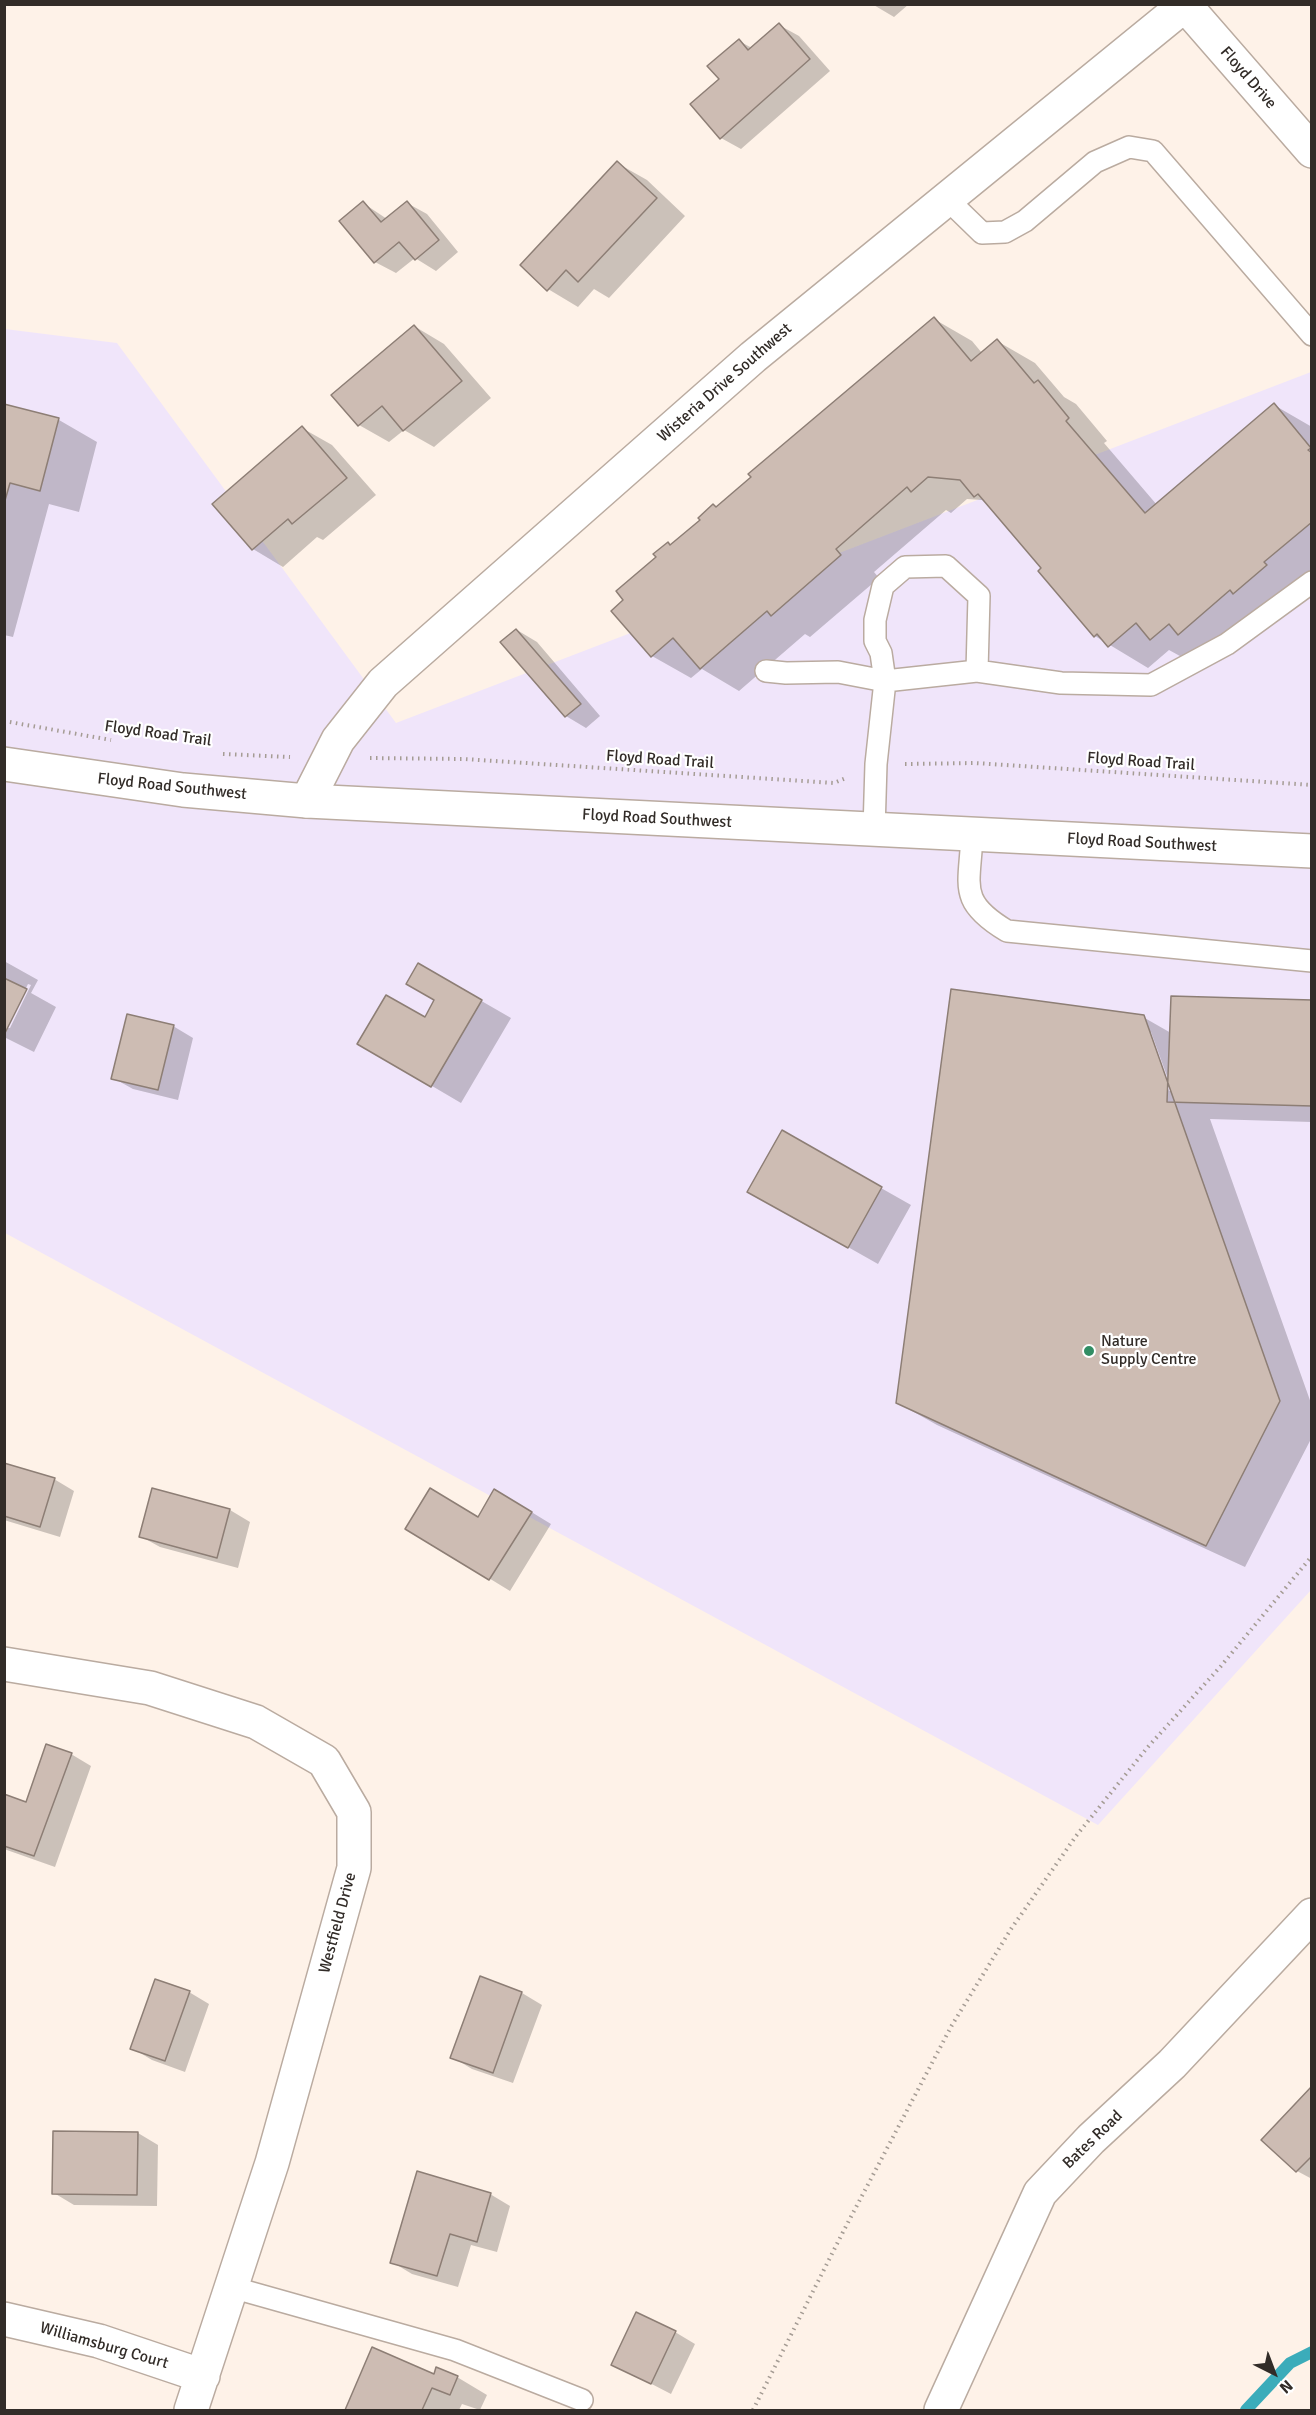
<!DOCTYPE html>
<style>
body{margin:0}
#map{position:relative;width:1316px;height:2415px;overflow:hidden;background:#fef2e8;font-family:Signika,sans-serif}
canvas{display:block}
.frame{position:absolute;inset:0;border:6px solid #322c28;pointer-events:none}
.north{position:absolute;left:1244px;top:2343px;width:60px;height:60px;-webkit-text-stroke:4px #fff;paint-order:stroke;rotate:138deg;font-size:16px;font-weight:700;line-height:24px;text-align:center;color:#322c28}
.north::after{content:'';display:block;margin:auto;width:21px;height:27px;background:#322c28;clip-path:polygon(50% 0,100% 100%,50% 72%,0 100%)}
</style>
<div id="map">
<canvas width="1316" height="2415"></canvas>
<div class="frame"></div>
<div class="north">N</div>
</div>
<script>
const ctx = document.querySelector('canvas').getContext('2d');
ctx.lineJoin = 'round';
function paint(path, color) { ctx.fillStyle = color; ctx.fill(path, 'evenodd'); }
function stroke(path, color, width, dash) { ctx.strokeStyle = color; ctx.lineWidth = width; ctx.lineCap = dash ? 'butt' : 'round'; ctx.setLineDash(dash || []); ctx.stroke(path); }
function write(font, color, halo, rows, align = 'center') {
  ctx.font = font + ' Signika,sans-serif'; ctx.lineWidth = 4.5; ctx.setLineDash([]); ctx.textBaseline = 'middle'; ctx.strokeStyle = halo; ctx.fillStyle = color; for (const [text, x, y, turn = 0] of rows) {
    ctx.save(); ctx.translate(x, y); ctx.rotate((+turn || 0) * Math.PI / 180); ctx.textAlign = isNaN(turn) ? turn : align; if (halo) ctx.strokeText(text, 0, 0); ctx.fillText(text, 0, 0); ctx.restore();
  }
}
const commercial = new Path2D(`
 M5,329L117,343L396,723L1311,372V1590L1098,1825L5,1233Z`);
const shadow = new Path2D(`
 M872,4H909L894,17Z
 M779,25L799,36L830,71L741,149L721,138V79L739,41L752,48Z
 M617,163L647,180L685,216L609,298L594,289L578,307L548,289Z
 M363,203L387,219L407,203L427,214L458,252L436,271L415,258L396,273L375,262Z
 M934,319L972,341L982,353L997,341L1035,363L1064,397L1076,404L1107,441L1104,443L1157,505L1274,405L1312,427V576L1189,661L1169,650L1148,668L1095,636L1043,568L987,503L982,500L967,499L951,513L946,510L874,572L879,578L810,637L805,634L739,691L702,669L691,678L652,656L613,611L625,600L668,544L671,546L717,508Z
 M414,326L444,344L491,398L434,447L404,430L389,442L359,425Z
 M4,405L59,420L97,442L79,512L49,504L13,637L4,635Z
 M302,428L332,445L376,495L323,540L317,537L283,567L253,549Z
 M517,630L537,642L600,716L586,728L566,716Z
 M4,961L38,980L31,993L56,1007L34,1052L4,1037ZM28,984L31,985L10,1028H6Z
 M419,965L511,1018L461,1103L359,1043L426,1019L436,1000Z
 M1312,1001V1122L1210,1119L1312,1406V1437L1245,1567L937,1425L898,1403L1143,1017L1171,1033ZM1148,1032H1151L1172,1090L1169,1091Z
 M173,1026L193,1038L178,1100L133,1089L113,1078Z
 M782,1132L911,1205L878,1264L779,1208Z
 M4,1464L54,1479L74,1491L60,1537L4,1520Z
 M153,1489L230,1510L250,1522L238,1568L160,1547L140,1536Z
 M515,1502L551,1524L510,1591L407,1528L478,1518Z
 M71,1754L91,1766L55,1867L4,1849V1796L27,1804Z
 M480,1978L522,1993L542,2005L513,2083L472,2069L452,2057Z
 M189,1992L209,2004L185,2072L152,2060L132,2048Z
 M1312,2088V2179L1297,2171L1263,2140Z
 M138,2133L158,2145L157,2206L74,2205L54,2193Z
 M490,2194L510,2206L497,2252L471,2245L458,2287L412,2274L392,2262Z
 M675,2332L695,2344L671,2394L613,2364Z
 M373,2349L435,2376L457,2377L487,2395L480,2410L462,2404L459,2410H346Z`);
const stream = new Path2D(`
 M1246,2410L1290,2363L1312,2352`);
const building = new Path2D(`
 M779,23L810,59L720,139L690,104L719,79L707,66L739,39L748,50Z
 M617,161L657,198L578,282L566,270L547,291L520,265Z
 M363,201L381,222L407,201L439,240L415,260L399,242L374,263L339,221Z
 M934,317L971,361L997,339L1034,383L1038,380L1069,418L1066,421L1145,513L1274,403L1311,448L1308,450L1312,453V522L1264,562L1267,565L1233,594L1230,590L1178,635L1169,624L1150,640L1136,623L1108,647L1097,634L1094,637L1038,571L1041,568L978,494L974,497L960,480L928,477L911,492L907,487L836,549L841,555L771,616L767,611L700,669L673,638L651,657L611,611L623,600L616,591L656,557L653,554L668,542L670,545L700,520L698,518L713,504L716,507L751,477L748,474Z
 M414,325L462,381L403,431L382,406L358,426L331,395Z
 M4,404L59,418L40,491L10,483L4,504Z
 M302,426L347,478L292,524L288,519L252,550L212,504Z
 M516,629L581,704L565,717L500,642Z
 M418,963L482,1000L431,1087L357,1044L386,995L425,1017L434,1000L406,984Z
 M4,978L27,989L4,1035Z
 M951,989L1144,1015L1280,1401L1206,1546L896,1403Z
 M1171,996L1312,1000V1106L1167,1102Z
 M127,1014L174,1025L158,1090L111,1079Z
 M782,1130L882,1187L848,1248L747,1192Z
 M4,1463L55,1478L40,1527L4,1516Z
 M152,1488L230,1509L217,1558L139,1537Z
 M430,1488L478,1517L494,1489L532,1512L489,1580L405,1529Z
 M46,1744L72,1753L34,1856L4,1846V1794L26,1802Z
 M480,1976L522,1992L493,2073L450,2058Z
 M155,1979L190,1991L165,2061L130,2049Z
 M1312,2086V2156L1296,2172L1261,2140Z
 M53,2131L138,2132L137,2195L52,2194Z
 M417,2171L491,2193L477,2242L450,2234L437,2276L390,2263Z
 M636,2312L676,2331L651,2384L611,2365Z
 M372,2347L434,2374L436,2367L458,2376L450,2395L432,2388L422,2410H345Z`);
const path = new Path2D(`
 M4,721L111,740
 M223,754L290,757
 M370,758L464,759L834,783L846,778
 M905,764L975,763L1312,785
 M753,2410L844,2230L952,2025L1011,1929L1076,1836L1147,1748L1221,1666L1312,1556`);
const lane = new Path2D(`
 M947,199L982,233L1005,232L1025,221L1095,162L1129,147L1153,151L1312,335
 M766,671L786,673L838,672L885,681L881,653L875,641V620L883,586L905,567L946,566L979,596L977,671L885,681L876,764L874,830
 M977,671L1061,683L1151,685L1227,644L1312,582
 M972,835C970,886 957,901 1007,931L1312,961
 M231,2287L455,2350L582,2400`);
const street = new Path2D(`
 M1184,4L1312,151
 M307,801L338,740L383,683L753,357L1186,4
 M4,1664L150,1688L256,1722L324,1761L354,1812V1868L272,2163L191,2410
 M4,2319L99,2341L203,2376
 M941,2410L1040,2193L1091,2139L1172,2064L1312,1915`);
const secondary = new Path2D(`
 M4,764L183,790L307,801L1312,851`);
const markers = [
 [1089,1351,6,"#318d64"]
];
const streetNames = [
 ["Floyd Drive",1248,78,49],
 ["Wisteria Drive Southwest",725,383,-41],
 ["Floyd Road Trail",158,734,8],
 ["Floyd Road Trail",660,760,4],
 ["Floyd Road Trail",1141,762,4],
 ["Floyd Road Southwest",172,787,6],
 ["Floyd Road Southwest",657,819,3],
 ["Floyd Road Southwest",1142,843,3],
 ["Westfield Drive",338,1923,-75],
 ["Bates Road",1093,2140,-44],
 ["Williamsburg Court",104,2346,16]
];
const poiNames = [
 ["Nature",1101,1342],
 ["Supply Centre",1101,1360]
];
paint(commercial, '#f0e5fa');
paint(shadow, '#0003');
stroke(stream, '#3bacba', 12);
paint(building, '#cdbcb3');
stroke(building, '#8d7e75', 1.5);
stroke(lane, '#baaba0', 24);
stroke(street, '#baaba0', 36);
stroke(secondary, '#baaba0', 36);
stroke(path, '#a59c94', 4, [1.5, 4.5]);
stroke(lane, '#fff', 21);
stroke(street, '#fff', 33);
stroke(secondary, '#fff', 33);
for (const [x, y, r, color] of markers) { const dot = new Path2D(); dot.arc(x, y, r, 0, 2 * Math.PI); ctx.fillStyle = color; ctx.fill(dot); stroke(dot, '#fff', 2); }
write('16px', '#322c28', '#fff', streetNames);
write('16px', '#322c28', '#fff', poiNames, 'left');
</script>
